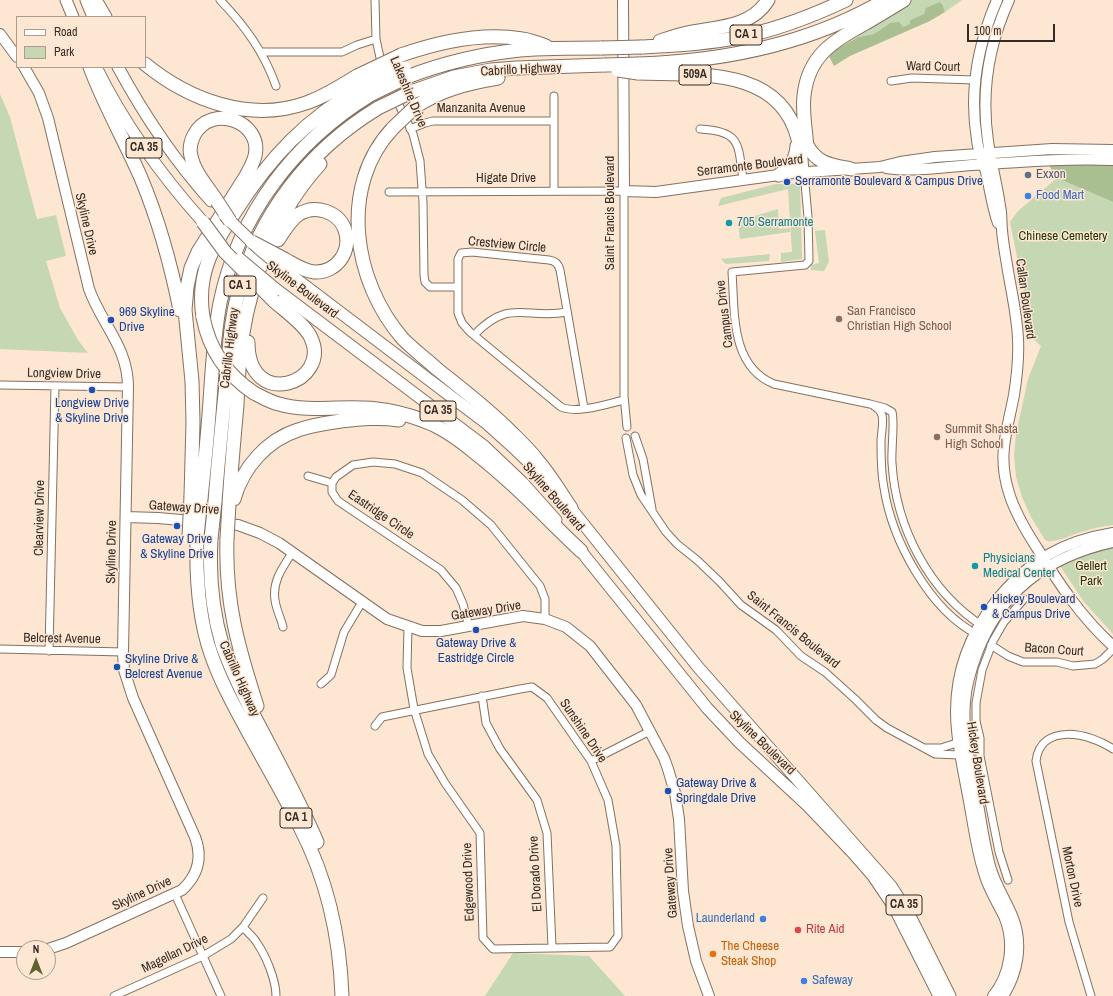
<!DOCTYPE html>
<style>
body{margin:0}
#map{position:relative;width:1113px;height:996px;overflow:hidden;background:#fde6d2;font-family:"Archivo Narrow",sans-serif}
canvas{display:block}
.legend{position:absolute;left:16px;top:16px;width:130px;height:52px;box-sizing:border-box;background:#fde6d2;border:1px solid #ad9c8d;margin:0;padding:5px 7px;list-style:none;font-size:12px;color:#352c25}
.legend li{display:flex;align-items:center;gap:8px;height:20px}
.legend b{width:20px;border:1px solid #ad9c8d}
.north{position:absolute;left:16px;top:940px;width:40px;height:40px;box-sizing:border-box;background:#fde6d2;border:1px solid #ad9c8d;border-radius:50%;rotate:0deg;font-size:11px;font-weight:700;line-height:16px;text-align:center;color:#352c25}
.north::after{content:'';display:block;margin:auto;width:14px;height:18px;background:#63612e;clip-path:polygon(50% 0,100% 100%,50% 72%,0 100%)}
.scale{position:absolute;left:967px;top:24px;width:88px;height:18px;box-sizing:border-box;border:2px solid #352c25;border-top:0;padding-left:5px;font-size:12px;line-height:14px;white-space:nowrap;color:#352c25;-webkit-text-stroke:3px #fde6d2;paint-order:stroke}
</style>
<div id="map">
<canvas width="1113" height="996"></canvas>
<ul class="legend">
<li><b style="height:5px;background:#fff"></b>Road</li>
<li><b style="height:11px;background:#c6d7b3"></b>Park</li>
</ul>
<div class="north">N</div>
<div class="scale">100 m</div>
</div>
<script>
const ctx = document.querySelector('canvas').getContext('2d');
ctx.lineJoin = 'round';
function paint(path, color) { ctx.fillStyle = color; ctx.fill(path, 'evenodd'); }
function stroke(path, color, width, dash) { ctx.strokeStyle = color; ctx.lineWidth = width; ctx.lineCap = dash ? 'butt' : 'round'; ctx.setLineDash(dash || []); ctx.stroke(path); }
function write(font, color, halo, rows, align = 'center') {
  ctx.font = font + ' "Archivo Narrow",sans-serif'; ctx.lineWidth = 3; ctx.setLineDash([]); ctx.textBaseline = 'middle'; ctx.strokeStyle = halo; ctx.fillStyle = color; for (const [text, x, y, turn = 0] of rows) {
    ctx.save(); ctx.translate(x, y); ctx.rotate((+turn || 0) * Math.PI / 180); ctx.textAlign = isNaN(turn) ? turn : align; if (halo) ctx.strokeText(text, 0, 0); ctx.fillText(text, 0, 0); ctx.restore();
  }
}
const green = new Path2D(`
 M912,0H962L945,12L943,6L910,20L911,24L903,27L890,23L874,34L857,37L834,49L838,43Z
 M0,94L10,117L37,219L56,215L66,256L46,261L60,308L78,340L88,353L0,349Z
 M1057,178L1113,202V525C1104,526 1094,528 1085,531C1074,533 1054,545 1045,540L1031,517L1022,497L1016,477L1014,456L1016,434L1028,379L1041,346L1033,339L1029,332L1025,297L1010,222L1018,211Z
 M776,184H800L802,259L781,262V253L792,252L788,189L718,206L721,198Z
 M778,209L779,229L790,228V232L740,239L738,221Z
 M825,230L829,262L824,271L811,270V265L819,263L815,231Z
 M770,254L769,261L726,264L721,259Z
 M1113,547V634L1084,602L1060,566C1076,557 1095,551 1113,547Z
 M513,953L589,956L625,996H485Z`);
const forest = new Path2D(`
 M940,2L943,6L945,12L930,21L850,56L834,66L828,54L858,37L874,34L890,23L899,22L903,27L910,24V20L924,14L926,8Z
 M1048,164H1113V202L1057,178Z`);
const street = new Path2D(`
 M220,0C245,26 264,52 276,86
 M375,0L376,39L382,67
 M262,52H342L357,45L376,39
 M891,81L912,78L975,80
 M389,84L413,134L420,161L423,202L424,275L425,282L430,287H458
 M554,96V191
 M410,129L425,123L433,121H554
 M700,129C741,131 738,144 743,179
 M804,172L808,217L809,261L805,265L732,272C735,312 730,366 774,384L870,404L885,408L892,412C895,418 891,453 892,463C896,528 929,592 984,627
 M389,192L624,191V396L627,427
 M474,335C510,297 526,320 567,312
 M0,385L128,387
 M874,406C878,408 880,410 882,415C884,423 881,433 881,442C881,457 881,473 884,488C892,540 929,610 978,635
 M584,408L560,270C558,263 555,261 549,260L472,252L461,253L458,259V313L462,323L470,332L561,407C577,414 607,404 624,400
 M635,436L643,459L652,509
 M626,438L633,475L641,495L666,532L677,544L697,560L719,581L741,605L776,630L801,656L825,672L855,699L876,720L887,728L935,754L960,755L962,750
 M308,476L332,483
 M283,627C281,618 276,609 275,600C272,581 283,567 292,553
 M469,627L463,604L456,588L441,570L338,501L332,492V483L336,477L353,465L373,462L395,464L422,473L462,500L491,525L540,586L545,599V619
 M991,645L1008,656L1023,662H1057L1073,666L1095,664L1103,659L1113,649
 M0,649L123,652
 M49,651L55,386
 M321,684L331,675L344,632L362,602
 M482,696L486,723L500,749L537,800L547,833L552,947
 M375,726L382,717L520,689L532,687L547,698L591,761L608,800L616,846L618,936L610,947L493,949L483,938L480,833L445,783L428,754L414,709L407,668L408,627
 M924,748H941L966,740L980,738
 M591,761L650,731
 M1008,880L999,852L980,756V738L976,721V703L982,670L993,641L1004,622L1024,599
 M175,894L221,996
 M243,927C247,932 254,937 257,943C266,956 276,980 276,996
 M114,996L203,956L231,939L243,927L263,898
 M1091,996L1069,922L1036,761C1041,722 1090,733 1113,749`);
const secondary = new Path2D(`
 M623,0L624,191L656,192L793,173L880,167L900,162L935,157L1052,149L1113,150
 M997,0C978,44 969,92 977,140C978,151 983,161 986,172C990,189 992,206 998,223
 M1009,0C989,44 981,93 988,141C991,163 997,184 1000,206C1002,214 1001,222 1002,230C1003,244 1006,258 1008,271C1012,294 1017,316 1018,339C1019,358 1017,376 1014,395C1007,432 997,455 1009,493C1015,513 1026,531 1037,548C1059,584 1082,618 1113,646
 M0,34L17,57
 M24,67L39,93L48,118L89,289C102,325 128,347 128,387L123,652L124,670L133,698L195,837C203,858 198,875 182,890L66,943L48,949
 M886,168C914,172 944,167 972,165C1019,162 1066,158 1113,160
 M126,517L158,518L238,525L260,533L279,543L387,619L422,631H441L523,616L545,619L566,627L590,646L636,705L664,758L668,769L675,793L679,819L683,891L688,926L696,961L709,996
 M0,952H24
 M993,996C1011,974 1015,942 1004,916C997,902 988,888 984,873C976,848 973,821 968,796C964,774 959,752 957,730C952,681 966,639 996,601C1028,561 1063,541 1113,533
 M1003,996C1018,973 1023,944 1013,918C1006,900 995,885 990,866C984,844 981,821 977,798C971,767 962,735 965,702C966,685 971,669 977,653C1001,590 1049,556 1113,542`);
const primary = new Path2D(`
 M66,0L73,17
 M86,0L93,17
 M96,67C124,124 161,175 203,222
 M118,67C144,115 174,160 211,201
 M283,269L486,423L516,450L546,479
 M277,290L484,446L522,482L556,520
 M565,501L698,667L891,886L908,912L950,996
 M576,545L707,708L740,743L807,805L852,852L873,876L894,907L939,996`);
const highway = new Path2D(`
 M95,0L105,17
 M660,41C669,38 678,35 687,33C716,27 751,28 768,0
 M641,47C674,45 707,44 739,37C776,30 812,16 846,0
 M401,55C438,42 483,32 522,39C530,40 538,43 546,46
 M145,64C189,100 250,123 306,103C324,97 341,86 357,76
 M639,64C726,61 810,44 885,0
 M90,67C104,105 125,141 141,178C159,221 171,265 180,310
 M638,73C696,75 780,66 798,139C801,150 801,161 802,172
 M407,77C443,63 481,54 520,50C547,48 575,48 602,48
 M411,92L454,77L491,70L516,68L605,65
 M415,107C440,90 468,83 498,78
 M393,128C338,186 353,282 403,339C414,350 426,359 437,369C462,389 487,408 509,430C519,440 530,450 538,461C551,476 560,492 571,508
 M807,145C817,164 831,165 851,169
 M807,148C806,131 802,113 804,96C808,56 833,41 864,24C878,16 891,8 904,0
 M779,175C790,167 796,160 797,146
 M278,240C284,231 290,220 299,214C316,204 339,212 345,230C352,251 337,273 314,272C304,271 295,265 286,260
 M203,317C196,274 213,246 235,212C270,157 306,119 364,86
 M248,342C248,412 332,383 311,338C305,324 285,311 274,301
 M254,393C262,397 270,402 279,404C313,414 350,403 385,410C402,413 419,418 434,425C448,432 462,442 474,452C513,482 546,518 581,551
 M191,496L193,422L192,381L185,310L187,287L191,268L198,252L246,176C249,170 253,164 255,156C263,121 211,103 194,135C191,141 189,149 191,156C194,172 208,187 217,201
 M201,498C204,470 207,442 209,414C212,377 213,339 220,303C238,215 294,142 370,95
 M234,499C243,467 267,440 298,430C312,425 327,423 341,421C360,419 379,417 399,420
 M215,501C218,462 222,423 226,384C229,354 230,323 238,294C258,215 309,150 378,108
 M229,504C231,471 234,438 237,405C238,383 239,360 242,338C252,275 277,211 320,164
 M197,538C196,577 198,617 211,654C220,680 233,704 246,728C264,761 283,793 300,827C327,879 340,938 342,996
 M211,539C209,574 212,610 222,644C230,668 242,691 253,714C275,756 298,798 317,842
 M227,539C225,602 238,647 257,706`);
const primaryBridge = new Path2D(`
 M224,215L259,249L283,269
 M240,259L277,290`);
const highwayBridge = new Path2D(`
 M602,48L641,47
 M605,65L639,64
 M618,70L638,73
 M357,76L401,55
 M364,86L404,68
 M370,95L407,77
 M378,108L411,92
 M393,128L415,107
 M217,201L230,221
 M203,222L225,252L274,301
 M252,242L286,260
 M203,317C209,349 227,375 254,393
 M197,536L201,498
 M189,537L191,496
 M211,539L215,501
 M227,539L229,504`);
const markers = [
 [1028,175,4,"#5c6f8a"],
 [787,182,4,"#1a4fb4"],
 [1028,196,4,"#3f7fe0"],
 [729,223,4,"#0f9aa8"],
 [839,319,4,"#8d6e63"],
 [111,320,4,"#1a4fb4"],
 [92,390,4,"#1a4fb4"],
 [937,437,4,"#8d6e63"],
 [177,526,4,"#1a4fb4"],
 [975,566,4,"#0f9aa8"],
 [984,607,4,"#1a4fb4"],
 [476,630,4,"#1a4fb4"],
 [117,667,4,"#1a4fb4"],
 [668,791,4,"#1a4fb4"],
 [763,919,4,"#3f7fe0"],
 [798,930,4,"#e0444e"],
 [713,954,4,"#e8710a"],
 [804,981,4,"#3f7fe0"]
];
const shields = [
 [746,35,32],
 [695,75,32],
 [144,148,36],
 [240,286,32],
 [438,411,36],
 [296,818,32],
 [904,905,36]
];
const shieldNames = [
 ["CA 1",746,35],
 ["509A",695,75],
 ["CA 35",144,148],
 ["CA 1",240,286],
 ["CA 35",438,411],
 ["CA 1",296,818],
 ["CA 35",904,905]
];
const streetNames = [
 ["Ward Court",933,67,1],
 ["Cabrillo Highway",521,70,-3],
 ["Lakeshire Drive",408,92,67],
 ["Manzanita Avenue",481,109],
 ["Serramonte Boulevard",750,166,-7],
 ["Higate Drive",506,179],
 ["Saint Francis Boulevard",611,213,-90],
 ["Skyline Drive",86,224,77],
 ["Crestview Circle",507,245,5],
 ["Skyline Boulevard",302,290,37],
 ["Callan Boulevard",1025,299,82],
 ["Campus Drive",725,314,-97],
 ["Cabrillo Highway",230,348,-83],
 ["Longview Drive",64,374,1],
 ["Skyline Boulevard",553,497,49],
 ["Gateway Drive",184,508,4],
 ["Eastridge Circle",381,515,34],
 ["Clearview Drive",40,518,-89],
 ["Skyline Drive",112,552,-89],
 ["Gateway Drive",486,611,-9],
 ["Saint Francis Boulevard",793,630,39],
 ["Belcrest Avenue",62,639,1],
 ["Bacon Court",1054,650,4],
 ["Cabrillo Highway",239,679,66],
 ["Sunshine Drive",583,731,56],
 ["Skyline Boulevard",762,743,44],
 ["Hickey Boulevard",977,763,81],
 ["El Dorado Drive",536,874,-93],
 ["Morton Drive",1072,877,78],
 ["Edgewood Drive",469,882,-92],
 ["Gateway Drive",671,883,-94],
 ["Skyline Drive",142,894,-25],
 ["Magellan Drive",175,954,-26]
];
const serviceNames = [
 ["Exxon",1036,175]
];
const transitNames = [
 ["Serramonte Boulevard & Campus Drive",795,182],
 ["969 Skyline",119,313],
 ["Drive",119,328],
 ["Longview Drive",92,404,"center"],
 ["& Skyline Drive",92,419,"center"],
 ["Gateway Drive",177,540,"center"],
 ["& Skyline Drive",177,555,"center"],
 ["Hickey Boulevard",992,600],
 ["& Campus Drive",992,615],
 ["Gateway Drive &",476,644,"center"],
 ["Eastridge Circle",476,659,"center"],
 ["Skyline Drive &",125,660],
 ["Belcrest Avenue",125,675],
 ["Gateway Drive &",676,784],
 ["Springdale Drive",676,799]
];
const shopNames = [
 ["Food Mart",1036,196],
 ["Launderland",755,919,"right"],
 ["Safeway",812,981]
];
const cultureNames = [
 ["705 Serramonte",737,223],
 ["Physicians",983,559],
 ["Medical Center",983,574]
];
const parkNames = [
 ["Chinese Cemetery",1063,237],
 ["Gellert",1091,567],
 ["Park",1091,582]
];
const educationNames = [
 ["San Francisco",847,312],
 ["Christian High School",847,327],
 ["Summit Shasta",945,430],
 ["High School",945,445]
];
const healthNames = [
 ["Rite Aid",806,930]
];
const foodNames = [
 ["The Cheese",721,947],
 ["Steak Shop",721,962]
];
paint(green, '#c6d7b3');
paint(forest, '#a9bf92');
stroke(street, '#857160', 9);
stroke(secondary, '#857160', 12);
stroke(primary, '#857160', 13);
stroke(highway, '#857160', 15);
stroke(street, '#fff', 7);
stroke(secondary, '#fff', 10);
stroke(primary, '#fff', 11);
stroke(highway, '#fff', 13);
stroke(primaryBridge, '#857160', 13, []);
stroke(highwayBridge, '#857160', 15, []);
stroke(primaryBridge, '#fff', 11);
stroke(highwayBridge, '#fff', 13);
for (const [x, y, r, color] of markers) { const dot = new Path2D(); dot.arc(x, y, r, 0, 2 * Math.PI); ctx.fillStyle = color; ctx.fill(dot); stroke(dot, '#fde6d2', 1.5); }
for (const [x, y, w] of shields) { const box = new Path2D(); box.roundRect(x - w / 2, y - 10, w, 20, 3); ctx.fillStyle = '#fde6d2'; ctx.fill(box); stroke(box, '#352c25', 1); }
write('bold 12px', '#352c25', null, shieldNames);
write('13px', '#352c25', '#fde6d2', streetNames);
write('13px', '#4e5e75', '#fde6d2', serviceNames, 'left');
write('13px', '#164399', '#fde6d2', transitNames, 'left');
write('13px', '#366cbe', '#fde6d2', shopNames, 'left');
write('13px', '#0d838f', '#fde6d2', cultureNames, 'left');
write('13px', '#233705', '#fde6d2', parkNames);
write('13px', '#785e54', '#fde6d2', educationNames, 'left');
write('13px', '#be3a42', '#fde6d2', healthNames, 'left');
write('13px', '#c56008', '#fde6d2', foodNames, 'left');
</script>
